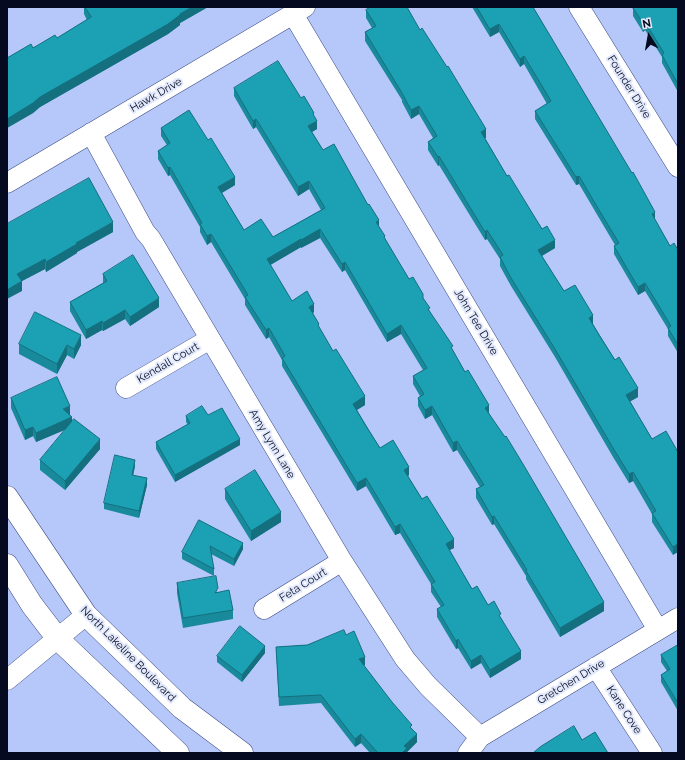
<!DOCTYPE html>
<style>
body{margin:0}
#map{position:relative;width:685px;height:760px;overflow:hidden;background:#b6c7fa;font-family:Raleway,sans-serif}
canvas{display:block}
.frame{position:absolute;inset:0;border:8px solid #060a20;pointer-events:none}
.north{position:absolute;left:629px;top:16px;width:40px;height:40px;-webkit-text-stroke:3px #e2e9fc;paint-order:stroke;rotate:349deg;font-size:11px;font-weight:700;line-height:16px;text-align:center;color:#060a20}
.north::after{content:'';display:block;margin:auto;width:14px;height:18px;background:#060a20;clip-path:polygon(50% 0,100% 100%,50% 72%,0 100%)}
</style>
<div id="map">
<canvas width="685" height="760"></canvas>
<div class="frame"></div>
<div class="north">N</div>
</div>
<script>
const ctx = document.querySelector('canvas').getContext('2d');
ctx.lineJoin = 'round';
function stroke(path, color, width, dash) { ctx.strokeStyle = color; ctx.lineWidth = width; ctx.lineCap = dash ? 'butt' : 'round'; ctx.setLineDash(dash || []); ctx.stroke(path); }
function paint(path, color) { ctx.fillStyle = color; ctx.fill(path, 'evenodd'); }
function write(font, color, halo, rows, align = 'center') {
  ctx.font = font + ' Raleway,sans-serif'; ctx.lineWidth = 4; ctx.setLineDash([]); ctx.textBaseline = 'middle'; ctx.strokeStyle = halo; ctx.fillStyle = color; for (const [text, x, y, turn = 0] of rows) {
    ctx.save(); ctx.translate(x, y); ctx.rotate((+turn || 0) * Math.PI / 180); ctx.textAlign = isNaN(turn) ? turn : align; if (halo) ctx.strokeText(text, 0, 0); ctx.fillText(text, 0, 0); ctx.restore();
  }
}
const street = new Path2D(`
 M579,7L678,167
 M293,14L658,630
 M91,133L145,232L151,239L342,561L405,659L428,686L480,737
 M7,183L305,7
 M126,388L210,339
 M264,609L342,561
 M596,667L652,753
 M7,680L86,615
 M468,753L480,737L678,618`);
const secondary = new Path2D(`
 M7,497L86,615L182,708L242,753
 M7,565L32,605L58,639L178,753`);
const wall = new Path2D(`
 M84,7H208L180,23V25L168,34L40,107L33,113L7,128V58L57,38L87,20L84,14Z
 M472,7H533L670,246L678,250V353L668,336V329L645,291L638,295L614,254V246L615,245L602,223L579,184L576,185L535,119V111L547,104L524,64L520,67L499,32L490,37Z
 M632,7H678V92L662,63V57L645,30L643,32L633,16V9Z
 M366,10L420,30L486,138H485L507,176L555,248L542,256L564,291L593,324L638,397L630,401L652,439L678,452L673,555L652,522V514L633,481L629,483L613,457L555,357L511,286L500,266V259L487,239L485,240L439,165L438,166L428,150V142L433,138L419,114L411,119L402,102V100L365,41V32L372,28L366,18Z
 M234,88L301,98L314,117L317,129L312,132L323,150L379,227L385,239L409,279L423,298L430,312L453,351L604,611L560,637L526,579V576L494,524L492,525L476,498V489L480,487L457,450L453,452L432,415L425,419L418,406V398L420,396L413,384V376L423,370L401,334L387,342L345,270L342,272L320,238L301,248V247L270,265L292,301L314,312L313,313L319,328L365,405L357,410L380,448L409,475L408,476L422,499L454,548L449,550L472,589L501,618L521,659L490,678L481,663L471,669L458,648L456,649L437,617V609L441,607L431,592V584L400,533L395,535L366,486L357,491L282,366V360L269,337L266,339L245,305V299L211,242L207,245L200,232V227L170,175L168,176L158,159V151L167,145L161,136V128L235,185L222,193L244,230L273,237L321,210L309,189L298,196L256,127L253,129L234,96Z
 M7,224L113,232L77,252V253L46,272L45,269L22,281V291Z
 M103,274L159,307L130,326L125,319L103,331L102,330L86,339L70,311V302L103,283Z
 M19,344L81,345L74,359L67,355L57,374L19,354Z
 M11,398L70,415L72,421L100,449L65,490L40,470V460L66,429L36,442L33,436L25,440L11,408Z
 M208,415L240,445L175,482L156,449V442L188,425L186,422V416Z
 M135,466L133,475L147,485L139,518L104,509V503Z
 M225,489L281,522L251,541L225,499Z
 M199,520L243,549L234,566L211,554L214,569V576L182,559V552Z
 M177,583L218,592L233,610V619L183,628L177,593Z
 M346,635L365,665L364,666L412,729L417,742L407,752V753H370L361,743L355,747L321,703L279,706L276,647L307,645Z
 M678,645V711L661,682V675L667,671L661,662V655Z
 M265,653L242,682L217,662V656Z`);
const shadedWall = new Path2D(`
 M192,7H208L180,23V25L168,34L40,107L33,113L7,128V119L40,97Z
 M645,22V30L643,32V23Z
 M499,24V32L490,37V29Z
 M524,56V64L520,67V59Z
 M419,106V114L411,119V110Z
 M256,119V127L253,129V121Z
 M317,121V129L308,134V126Z
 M486,129V138L481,140V132Z
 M439,156V165L438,166V157Z
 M170,167V175L168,176V168Z
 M579,176V184L576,185V177Z
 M235,177V185L218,195V187Z
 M309,181V189L298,196V187Z
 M655,212V220L652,214Z
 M379,220V229L376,222Z
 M113,222V232L77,252V253L46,272V262L76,243Z
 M320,229V238L301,248V240Z
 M487,230V239L485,240V232Z
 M211,234V242L207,245V236Z
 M301,239V247L267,267V259Z
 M555,240V248L538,258V250Z
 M45,259V269L22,281V291L7,299V290L17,274Z
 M345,262V270L342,272V264Z
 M645,283V291L638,295V287Z
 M159,298V307L130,326V317Z
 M314,304V312L309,315V307Z
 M125,310V319L103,331V323Z
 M593,315V324L589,327V318Z
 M102,321V330L86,339V330Z
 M401,325V334L387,342V334Z
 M269,328V337L266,339V330Z
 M81,335V345L74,359V349Z
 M67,345V355L57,374V364Z
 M638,388V397L626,404V395Z
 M365,396V405L353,412V404Z
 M489,405V413L485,408Z
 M70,406V416L63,409Z
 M432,406V415L425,419V410Z
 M72,417V427L36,442V433Z
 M33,427V436L25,440V430Z
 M100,439V449L65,490V481Z
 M240,439V445L175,482V475Z
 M457,441V450L453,452V443Z
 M135,460V466L132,481V475Z
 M409,467V475L404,478V470Z
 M633,472V481L629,483V474Z
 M147,478V485L139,518V511Z
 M366,478V486L357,491V483Z
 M281,512V522L251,541V531Z
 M494,516V524L492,525V517Z
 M400,524V533L395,535V527Z
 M454,539V548L446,552V544Z
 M243,543V549L234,566V559Z
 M678,543V552L673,555V547Z
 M604,602V611L560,637V628Z
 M458,639V648L456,649V641Z
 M265,646V653L242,682V675Z
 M521,651V659L490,678V670Z
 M481,655V663L471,669V661Z
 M365,657V665L359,668V659Z
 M361,734V743L355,747V739Z
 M417,734V742L407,752V753H402L404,746Z`);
const building = new Path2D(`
 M85,7H192L180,14V15L168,24L40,97L33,103L7,119V58L31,44L33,48L55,35L57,38L91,17Z
 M371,7H407L420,30L422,28L447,67L448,66L486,129L481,132L507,176L509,175L542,229L547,226L555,240L538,250L564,291L575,285L593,315L589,318L599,335L615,360L619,357L638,388L626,395L652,439L666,431L678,452V543L673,547L652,513L656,511L633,472L629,474L613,448L555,349L511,278L500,257L503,255L487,230L485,232L439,156L438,157L428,142L437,136L419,106L411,110L402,93L365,32L376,26L366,10Z
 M477,7H533L632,173L633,172L655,212L652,214L670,246L674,243L678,250V345L668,328L671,326L645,283L638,287L614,246L619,243L602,215L579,176L576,177L535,111L551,101L524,56L520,59L499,24L490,29Z
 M635,7H678V84L662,55L664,53L645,22L643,23L633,8Z
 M278,61L301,98L304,96L314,113L313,114L317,121L308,126L323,150L334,144L368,205L369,204L379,220L376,222L385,236L384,237L409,279L413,277L423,294V298L430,308L428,309L453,346L451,347L465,372L468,370L489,405L485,408L505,437L506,436L523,464L604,602L560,628L526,571L527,570L494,516L492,517L476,489L484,485L457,441L453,443L432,406L425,410L418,398L424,394L413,376L427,368L401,325L387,334L345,262L342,264L320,229L301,240V239L267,259L292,301L307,291L314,304L309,307L319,324L318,325L333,351L336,349L365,396L353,404L364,423L380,448L393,440L409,467L404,470L422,499L427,496L454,539L446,544L472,589L477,586L488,605L494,601L501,614L499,615L521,651L490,670L481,655L471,661L458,639L456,641L437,609L444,605L431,584L435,582L400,524L395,527L366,478L357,483L282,358L285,356L269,328L266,330L245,297L248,295L211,234L207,236L200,224L202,223L170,167L168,168L158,151L170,143L161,128L189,110L208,140L211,138L235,177L218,187L244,230L261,219L273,237L325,208L309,181L298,187L256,119L253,121L234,88Z
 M89,178L113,222L76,243L77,244L46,262L45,259L17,274L22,281L7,290V224Z
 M133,255L159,298L130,317L125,310L103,323L102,321L86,330L70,302L107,281L103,274Z
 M35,312L81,335L74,349L67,345L57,364L19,344Z
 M57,377L70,406L63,409L72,417L36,433L33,427L25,430L11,398Z
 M202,406L208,415L222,408L240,439L175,475L156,442L190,423L186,416Z
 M74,419L100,439L65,481L40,460Z
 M115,455L135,460L132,475L147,478L139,511L104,503Z
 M255,470L281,512L251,531L225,489Z
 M199,520L243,543L234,559L210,546L214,569L182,552Z
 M216,576L218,588L215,593L229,590L233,610L183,618L177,583Z
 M240,626L265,646L242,675L217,656Z
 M344,630L346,635L354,631L365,657L359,659L392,702L412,725L410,727L417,734L404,746L407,748L402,753H378L361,734L355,739L321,695L279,697L276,647L307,645Z
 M678,645V703L661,675L670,669L661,655Z
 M574,726L582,740L595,732L608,753H533L540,747Z`);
const streetNames = [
 ["Founder Drive",629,87,58],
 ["Hawk Drive",156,95,-30],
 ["John Tee Drive",476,322,59],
 ["Kendall Court",168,363,-30],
 ["Amy Lynn Lane",272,444,59],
 ["Feta Court",303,585,-32],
 ["North Lakeline Boulevard",128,654,45],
 ["Gretchen Drive",571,682,-31],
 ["Kane Cove",624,710,57]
];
stroke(street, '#3d4b82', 21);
stroke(secondary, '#3d4b82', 23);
stroke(street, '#fff', 20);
stroke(secondary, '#fff', 22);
paint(wall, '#188a9b');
paint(shadedWall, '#14707e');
paint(building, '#1ca0b4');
stroke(building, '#14707e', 1);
write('11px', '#060a20', '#e2e9fc', streetNames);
</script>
